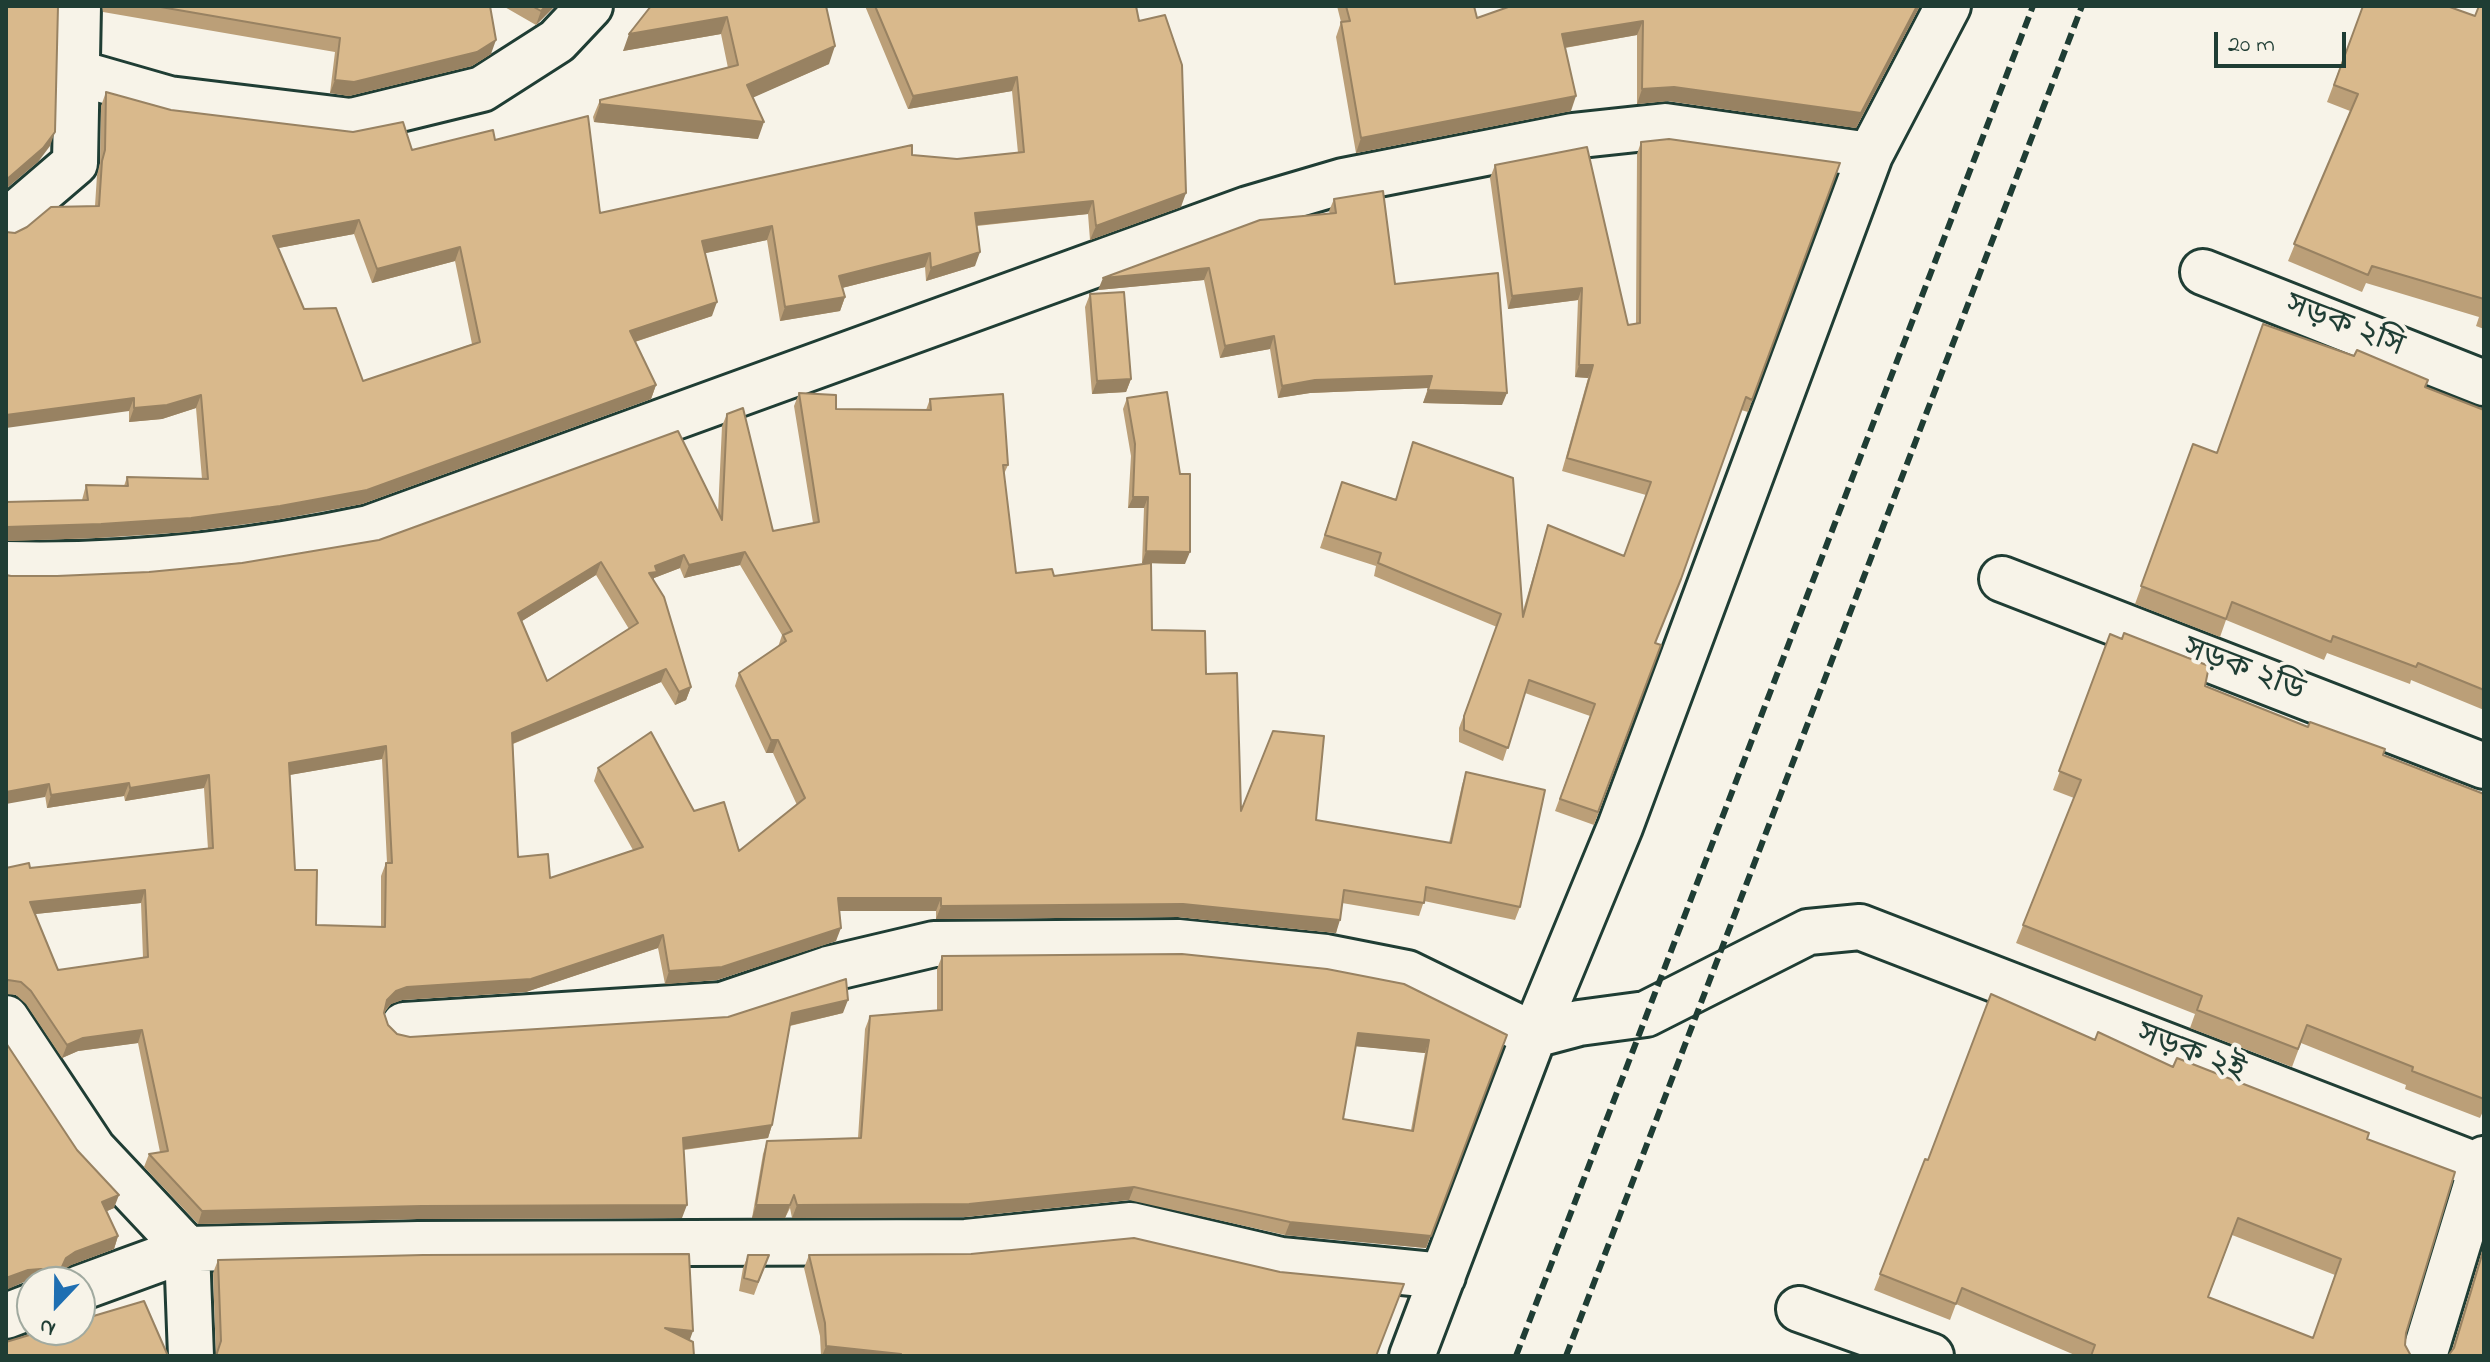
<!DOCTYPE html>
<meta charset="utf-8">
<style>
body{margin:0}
#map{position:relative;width:2490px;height:1362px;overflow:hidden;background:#f7f3e8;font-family:"Indie Flower",sans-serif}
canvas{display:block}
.frame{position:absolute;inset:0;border:8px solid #1f3d34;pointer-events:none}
.north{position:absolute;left:16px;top:1266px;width:80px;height:80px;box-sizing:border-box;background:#f7f3e8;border:2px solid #a1aaa0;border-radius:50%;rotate:202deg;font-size:22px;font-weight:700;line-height:32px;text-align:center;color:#1f3d34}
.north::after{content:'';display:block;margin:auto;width:28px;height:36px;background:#1f6fb2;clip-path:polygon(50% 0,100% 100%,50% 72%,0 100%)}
.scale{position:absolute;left:2214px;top:32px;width:132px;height:36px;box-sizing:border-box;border:4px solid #1f3d34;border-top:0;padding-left:10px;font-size:24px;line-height:28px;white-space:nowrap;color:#1f3d34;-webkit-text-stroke:6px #f7f3e8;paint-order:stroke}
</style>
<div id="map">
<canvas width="2490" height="1362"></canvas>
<div class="frame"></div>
<div class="north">N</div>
<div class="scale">20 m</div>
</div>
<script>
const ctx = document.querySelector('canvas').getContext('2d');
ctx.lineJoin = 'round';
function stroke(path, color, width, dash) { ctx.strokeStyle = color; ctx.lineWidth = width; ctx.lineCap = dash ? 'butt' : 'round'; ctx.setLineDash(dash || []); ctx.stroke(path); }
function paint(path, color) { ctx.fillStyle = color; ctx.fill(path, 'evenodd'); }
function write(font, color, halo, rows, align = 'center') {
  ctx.font = font + ' "Indie Flower","Noto Sans Bengali",sans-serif'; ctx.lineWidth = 8; ctx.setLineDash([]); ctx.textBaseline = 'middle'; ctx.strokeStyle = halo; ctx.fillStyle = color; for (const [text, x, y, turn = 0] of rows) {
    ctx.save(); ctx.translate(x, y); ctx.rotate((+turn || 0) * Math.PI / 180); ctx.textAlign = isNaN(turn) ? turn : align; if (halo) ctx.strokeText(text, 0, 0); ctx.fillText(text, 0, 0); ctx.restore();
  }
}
const street = new Path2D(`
 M75,72L169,99L351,121L482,89L557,41L590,6
 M6,222L75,163L78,6
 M2203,272L2484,383
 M6,564C126,567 251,553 369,528L1248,209L1343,181L1572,136L1665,126L1870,155
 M2002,579L2484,766
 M6,1018L93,1149L187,1249L191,1356
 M404,1025L722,1005L828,969L934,944L1178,942L1326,957L1407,973L1534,1035L1579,1023L1646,1014L1808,932L1860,927L2481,1167
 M80,1288L187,1249L418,1244L966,1242L1131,1225L1281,1260L1443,1276
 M1799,1309L1931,1356
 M6,1316L32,1306
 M1412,1356L1534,1035L1620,827L1870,155L1948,6
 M2424,1356L2484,1159`);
const rail = new Path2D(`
 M1516,1356L2033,6
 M1566,1356L2082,6`);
const wall = new Path2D(`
 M102,6H490L491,54L472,66L349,96L330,93L335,52L103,12Z
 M503,6H555L536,25Z
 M651,6H826L829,64L753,97L758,139L594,122L593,117L600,100L728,68L721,34L623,51Z
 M865,6H1136L1181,207L1090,240L1088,214L977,226L975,266L926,281L925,267L842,288L845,297L840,311L780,321L767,240L705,253L712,316L635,342L656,385L651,399L362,504L275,520L186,532L96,538L6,541V502L82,500L86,485L124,486L127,477L202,479L196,408L162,419L129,422V411L15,233L95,206L97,175L100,163L101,106L106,92L171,110L412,150L495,140L600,213L912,155L957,159L1018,153L1012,91L908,109ZM354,234L372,283L455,261L472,344L363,381L304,309L278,248Z
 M1337,6H1474L1477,18L1920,6L1856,128L1668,101L1637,104V35L1565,48L1571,111L1356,153L1336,37L1341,22Z
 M2363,6L2475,16L2484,6V329L2476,326L2479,317L2366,283L2362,292L2288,261L2350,111L2327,102Z
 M1641,142L1840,163L1748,412L1741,410L1655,643L1661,645L1594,825L1555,811L1590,716L1525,693L1503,761L1459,742V728L1497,627L1374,576L1376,566L1320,548L1342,482L1396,499L1413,442L1522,614L1548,525L1624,556L1646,495L1562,471L1588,378L1575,377L1578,300L1508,309L1490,178L1495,165L1628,325L1636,324L1637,154Z
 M1334,199L1395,284L1502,405L1423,403L1428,388L1310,393L1278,398L1270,349L1220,358L1204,280L1098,290L1330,214L1329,211Z
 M1090,294L1131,379L1126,392L1092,394L1085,307Z
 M2425,387L2484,410V710L2411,680L2410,684L2327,653L2324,660L2226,620L2220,637L2135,604L2193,444L2217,453Z
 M799,393L836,409L926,410L930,399L1008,465L1004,474L1016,573L1054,576L1149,563H1142L1144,508H1128L1131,456L1123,409L1127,398L1185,564L1151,563L1152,630L1206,674L1241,811L1316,820L1449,843L1462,785L1466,772L1520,907L1515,920L1424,901L1419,916L1342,903L1336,933L1178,917L936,919V911H839L836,941L717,980L665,984L658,948L526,992L402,1000L391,1004L384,1013L388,1025L397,1034L410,1037L843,1013L790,1026L772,1125L768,1138L684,1150L682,1218L417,1219L198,1224L144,1167L149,1154L160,1152L138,1043L78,1051L62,1058L26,1004L16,995L6,994V868H30L208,849L204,788L125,801L124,796L47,808L11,576H57L149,572L718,513L722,426L727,414L773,531L813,523L794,406ZM740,565L782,635L778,647L739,673L735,686L766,753H773L797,805L739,851L694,811L598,768L594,781L633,850L550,878L518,857L513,744L661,682L675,705L686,700L691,687L653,580L654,578L680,568L684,578ZM596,575L629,629L547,681L522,621ZM382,759L387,863H386L381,876V927L316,925L295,870L289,775ZM141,903L143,958L58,970L35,914Z
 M2110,634L2205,686L2308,727L2484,794V1109L2480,1118L2405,1089L2406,1085L2301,1043L2292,1067L2190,1028L2195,1014L2016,943L2074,798L2053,790Z
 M942,956L1507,1035L1426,1248L1285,1235L1129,1200L965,1217L792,1218L790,1208L785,1218H752L763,1154L767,1141L858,1138L865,1029L870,1016L937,1011V969ZM1356,1046L1425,1053L1411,1130L1343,1119Z
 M2095,1040L2173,1067L2367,1139L2406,1333L2405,1345L2411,1356H2077L1956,1304L1950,1320L1874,1290L1925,1159L1928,1160ZM2232,1235L2335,1275L2313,1338L2208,1298Z
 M6,1043L114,1208L107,1211L118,1236L114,1249L71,1265L61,1271L56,1282H24Z
 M2484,1245V1356L2452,1350Z
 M748,1255H769L754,1295L739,1291L743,1268Z
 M809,1255L1376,1356H821L820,1336L804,1268Z
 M218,1260L690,1340L216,1356L213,1273Z`);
const shadedWall = new Path2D(`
 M546,6H555L536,25L541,11Z
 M1917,6H1920L1856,128L1668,101L1637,104L1642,89Z
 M727,17L721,34L623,51L629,34Z
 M1643,21L1637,35L1557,49L1562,34Z
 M496,40L491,54L472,66L349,96L330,93L335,80Z
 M835,46L829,64L741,103L747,85Z
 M1017,77L1012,91L908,109L913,96Z
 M1576,96L1571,111L1356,153L1361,138Z
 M600,104L764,122L758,139L594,122Z
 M55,132L50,146L38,162L6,189V180Z
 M1186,193L1181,207L1090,240L1096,226Z
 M1093,201L1088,214L970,226L975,213Z
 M359,220L354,234L268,250L273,236Z
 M772,226L767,240L697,255L702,241Z
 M460,247L455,261L372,283L377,269Z
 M980,252L975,266L926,281L931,268Z
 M930,253L925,267L834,290L839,276Z
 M1209,268L1204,280L1098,290L1103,278Z
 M1582,288L1578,300L1508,309L1512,296Z
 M845,297L840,311L780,321L785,307Z
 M717,302L712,316L625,345L630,331Z
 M1274,336L1270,349L1220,358L1225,346Z
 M1579,365H1593L1588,378L1575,377Z
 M1432,376L1428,388L1310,393L1278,398L1282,386L1315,380Z
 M1131,379L1126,392L1092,394L1097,381Z
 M656,385L651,399L362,504L275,520L186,532L96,538L6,541V527Z
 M1428,390L1507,393L1502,405L1423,403Z
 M201,395L196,408L162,419L129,422L134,408Z
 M134,398L129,411L6,428V415Z
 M1133,497H1148L1144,508H1128Z
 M1146,551L1190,552L1185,564L1142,563Z
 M745,552L740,565L684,578L689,565Z
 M684,555L680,568L654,578L652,584L649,573L655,566Z
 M601,562L596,575L514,626L518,613Z
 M666,669L661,682L507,746L512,733Z
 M691,687L686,700L675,705L679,692Z
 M771,740H778L773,753H766Z
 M386,746L382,759L284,776L289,763Z
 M209,775L204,788L125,801L130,788Z
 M129,783L124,796L47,808L51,795Z
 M49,784L45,797L6,804V792Z
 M145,890L141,903L26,915L30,902Z
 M838,898H941L936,911H833Z
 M1183,904L1340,920L1336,933L1178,917L936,919L941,906Z
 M841,928L836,941L717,980L665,984L669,971Z
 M663,935L658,948L526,992L402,1000L391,1004L382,1013L387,1000L396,991L407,987Z
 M848,1000L843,1013L788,1026L792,1013Z
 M142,1030L138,1043L78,1051L62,1058L67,1045L83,1038Z
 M1358,1033L1429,1040L1425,1053L1353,1046Z
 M1507,1035L1426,1248L1285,1235L1290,1222L1431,1236Z
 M772,1125L768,1138L679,1150L683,1138Z
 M1134,1187L1129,1200L965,1217L792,1218L797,1205Z
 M119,1195L114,1208L98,1215L102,1202Z
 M794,1195L785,1218H752L756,1205Z
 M687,1205L682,1218L417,1219L198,1224L202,1211L422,1206Z
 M118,1236L114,1249L71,1265L61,1271L56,1282H49L52,1273L66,1258L75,1252Z
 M41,1269L37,1282H24L6,1290V1278L28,1270Z
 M665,1328L693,1331L688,1345Z
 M826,1346L901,1354L900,1356H822Z`);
const building = new Path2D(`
 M6,6H58L55,132L43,148L6,180Z
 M155,6H490L496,40L477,52L354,82L335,80L340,38Z
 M532,6H546L541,11Z
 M651,6H826L835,46L747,85L764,122L600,104V100L738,65L727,17L629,34Z
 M875,6H1136L1139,21L1165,15L1182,65L1186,193L1096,226L1093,201L975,213L980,252L931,268L930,253L839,276L845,297L785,307L772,226L702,241L717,302L630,331L656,385L367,490L280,506L191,518L101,524L6,527V502L88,500L86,485L128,486L127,477L208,479L201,395L167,405L134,408V398L6,415V232L15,233L27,227L51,207L99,206L102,161L105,150L106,92L171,110L353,132L403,122L412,150L493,130L495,140L588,116L600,213L912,145V155L957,159L1024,152L1017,77L913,96ZM359,220L377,269L460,247L480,342L363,381L336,308L304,309L273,236Z
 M1346,6H1474L1477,18L1511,6H1917L1861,113L1674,87L1642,89L1643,21L1562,34L1576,96L1361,138L1341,22L1350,21Z
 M2363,6H2447L2475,16L2479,6H2484V299L2372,266L2368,275L2294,244L2358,94L2334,85Z
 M1669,139L1840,163L1752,400L1746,397L1681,579L1655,643L1661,645L1598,812L1560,799L1595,704L1529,680L1508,748L1464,730V716L1501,614L1378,563L1381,553L1325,535L1342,482L1396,500L1413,442L1513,478L1523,617L1548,525L1624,556L1651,482L1567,458L1593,365H1579L1582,288L1512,296L1495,165L1587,147L1628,325L1640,323L1641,142Z
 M1383,191L1395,284L1498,273L1507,393L1428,390L1432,376L1315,380L1282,386L1274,336L1225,346L1209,268L1103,278L1260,220L1336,213L1334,199Z
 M1124,292L1131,379L1097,381L1090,294Z
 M2263,324L2354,356L2357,350L2428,380L2425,387L2484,410V690L2418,663L2416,667L2333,636L2331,642L2232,602L2226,619L2141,586L2193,444L2217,453Z
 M1167,392L1180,474H1190V552L1146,551L1148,497H1133L1135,444L1127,398Z
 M799,393L836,395V409L931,410L930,399L1003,394L1008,465H1003L1016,573L1052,569L1054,576L1151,563L1152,630L1205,631L1206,674L1237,673L1241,811L1273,731L1324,736L1316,820L1451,843L1466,772L1545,790L1520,907L1426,887L1424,903L1344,890L1340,920L1183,904L941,906V898H838L841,928L722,967L669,971L663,935L531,979L407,987L396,991L387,1000L384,1013L388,1025L397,1034L410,1037L728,1017L846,979L848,1000L792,1013L772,1125L683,1138L687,1205L422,1206L202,1211L149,1154L168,1151L142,1030L83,1038L67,1045L31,991L21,982L8,980L6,981V868L29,863L30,868L213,848L209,775L130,788L129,783L51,795L49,784L6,792V575L11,576H57L149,572L242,563L379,540L678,431L722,520L727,414L743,408L773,531L819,522ZM745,552L792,631L783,635L786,641L739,673L771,740H778L805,798L739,851L724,802L694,811L651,732L598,768L643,847L550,878L548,854L518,857L512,733L666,669L679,692L691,687L664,597L649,573L657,572L655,566L684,555L689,565ZM601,562L638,623L547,681L518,613ZM386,746L392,863H386L385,927L316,925L317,870H295L289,763ZM145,890L148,957L58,970L30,902Z
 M2124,633L2209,666L2205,686L2308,727L2310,722L2385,749L2383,755L2484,794V1099L2412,1071L2413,1067L2307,1025L2298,1049L2197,1010L2202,996L2023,925L2081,780L2059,771L2110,634L2122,639Z
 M1182,954L1327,969L1404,984L1507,1035L1431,1236L1290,1222L1134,1187L969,1204L797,1205L794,1195L790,1205H756L767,1141L861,1138L870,1016L942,1010V956ZM1358,1033L1429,1040L1413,1131L1343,1119Z
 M1991,994L2095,1040L2098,1032L2173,1067L2177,1058L2369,1133L2367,1139L2455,1172L2406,1333L2405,1345L2411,1356H2091L2095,1345L1962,1288L1956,1304L1880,1274L1925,1159L1928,1160ZM2238,1218L2341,1259L2313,1338L2208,1297Z
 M6,1043L77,1150L119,1195L102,1202L118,1236L75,1252L66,1258L61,1269L52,1273L41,1269L28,1270L6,1278Z
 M1134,1238L1280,1272L1404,1284L1376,1356H900L901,1354L826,1346L825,1323L809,1255L971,1254Z
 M2484,1248V1356H2448L2454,1348Z
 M689,1254L693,1331L665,1328L693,1342L694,1356H216L221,1341L218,1260L423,1255Z
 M748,1255H769L758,1282L744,1278Z
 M144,1301L168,1356H6V1342L46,1330H80V1320Z`);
const streetNames = [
 ["সড়ক ২সি",2344,328,21],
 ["সড়ক ২ডি",2243,672,21],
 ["সড়ক ২ই",2190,1055,21]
];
stroke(street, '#1f3d34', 50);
stroke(street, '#f7f3e8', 44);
stroke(rail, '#1f3d34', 6, [12, 6]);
paint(wall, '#bb9f78');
paint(shadedWall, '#988262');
paint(building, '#d9b98c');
stroke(building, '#988262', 2);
write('32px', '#1f3d34', '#f7f3e8', streetNames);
</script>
